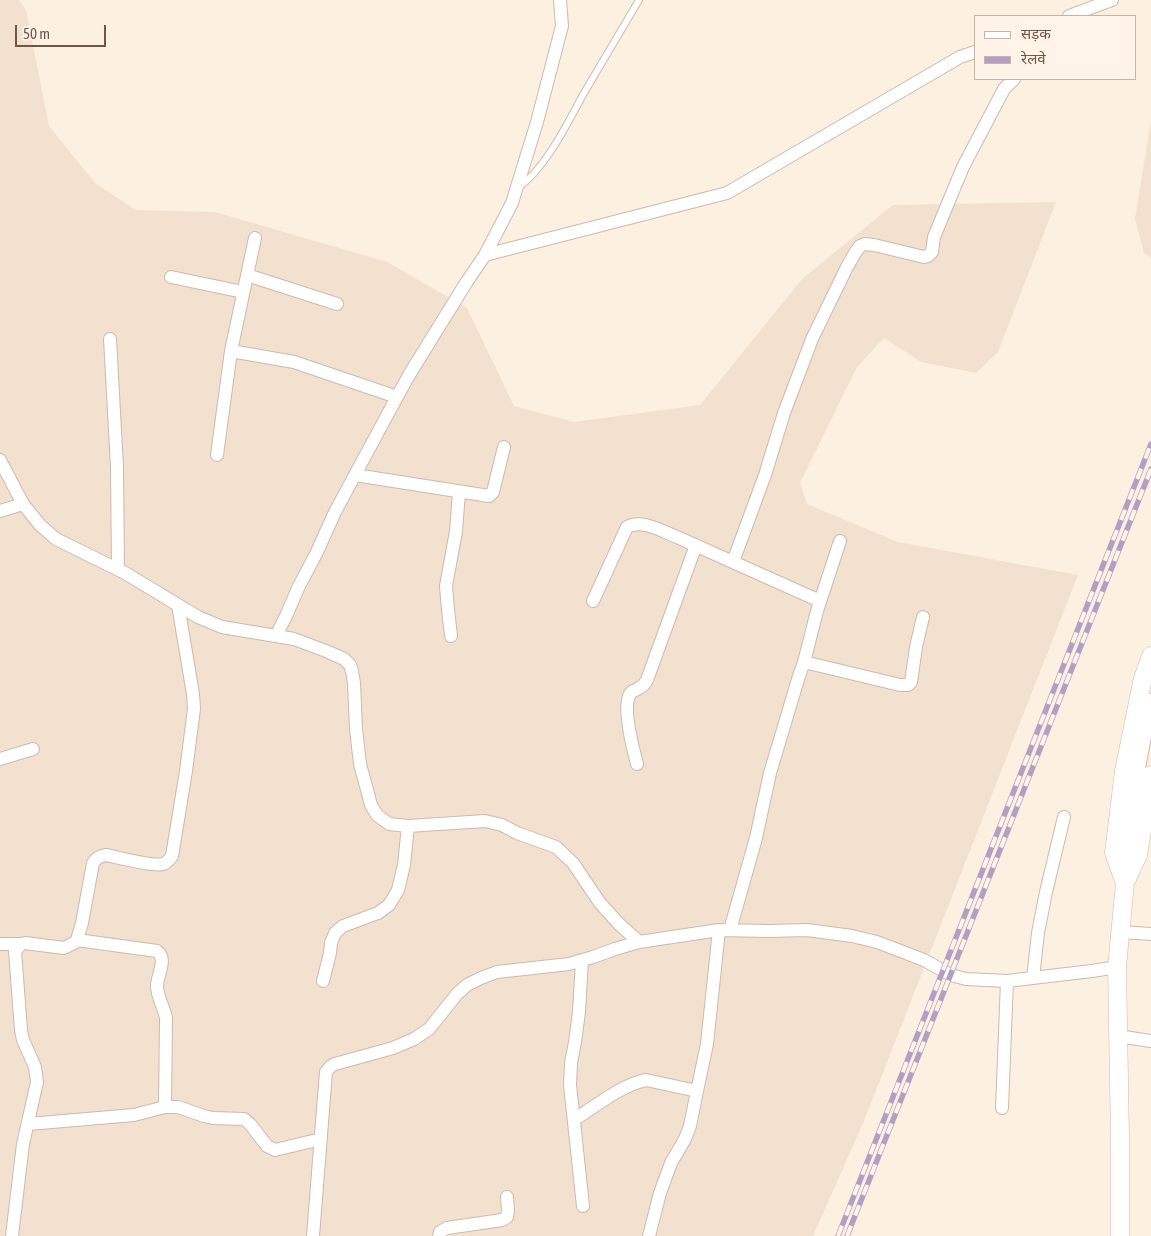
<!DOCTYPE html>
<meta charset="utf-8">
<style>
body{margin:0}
#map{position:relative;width:1151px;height:1236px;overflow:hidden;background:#fcf0e1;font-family:"Asap Condensed","Noto Sans Devanagari",sans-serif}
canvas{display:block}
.legend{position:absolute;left:974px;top:15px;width:162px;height:65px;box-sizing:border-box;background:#fff4e7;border:1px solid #c7b4a7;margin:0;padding:6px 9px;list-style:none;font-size:15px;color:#725548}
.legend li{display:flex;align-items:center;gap:10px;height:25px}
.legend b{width:25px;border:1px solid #c7b4a7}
.scale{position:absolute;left:15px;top:25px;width:91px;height:22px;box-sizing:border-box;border:2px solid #725548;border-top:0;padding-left:6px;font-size:15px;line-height:18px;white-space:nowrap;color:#725548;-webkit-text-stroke:4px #fff4e7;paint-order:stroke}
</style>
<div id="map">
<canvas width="1151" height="1236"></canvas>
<ul class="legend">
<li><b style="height:6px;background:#fff"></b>सड़क</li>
<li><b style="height:6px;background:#b1a0c4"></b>रेलवे</li>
</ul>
<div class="scale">50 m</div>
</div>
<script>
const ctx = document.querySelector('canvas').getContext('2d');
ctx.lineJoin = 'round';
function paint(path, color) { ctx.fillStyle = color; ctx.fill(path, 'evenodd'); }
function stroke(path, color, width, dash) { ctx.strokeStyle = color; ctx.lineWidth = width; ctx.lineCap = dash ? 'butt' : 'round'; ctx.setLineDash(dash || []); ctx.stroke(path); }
const residential = new Path2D(`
 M0,0H19L26,10L49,126L96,184L136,210L215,212L387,262L467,308L514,406L574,422L700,405L802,279L893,205L1056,202L998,352L976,373L921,362L884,338L857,367L800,483L807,504L898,542L1078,575L864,1121L813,1236H0Z
 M1151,120V258L1144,253L1135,219Z`);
const service = new Path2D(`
 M519,187C546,168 568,122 584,93C602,62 621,31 639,0`);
const minor = new Path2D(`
 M560,0L562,26L537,122L512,203L485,255L466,283L409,375L391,408L335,512L316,554L299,586L286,616L276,636L294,639L326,651L344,659L350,665L352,671L354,683L356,729L360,764L371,805L377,815L389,824L408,826L485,821L502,825L517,833L556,847L573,863L600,903L619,924L639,942
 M1069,16L1112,0
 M255,238L231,351L294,362L397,397
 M485,255L727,193L960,57L975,52
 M247,275L337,304
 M171,277L243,292
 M110,339L117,467L118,569
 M217,455L231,351
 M0,460L23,504L40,525L56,539L125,573L198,617L222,627L276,636
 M355,475L489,496L493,492L504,447
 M0,511L23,504
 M733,562L765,475L784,413L812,339L847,267L855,253L860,246L865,244L874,245L924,257L928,256L932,252L934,237L963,167L1004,89L1014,79
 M593,601L627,527C642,519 662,531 677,537L820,601
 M451,636L448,610L446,586L456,531L459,492
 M804,662L900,685H908L911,682L916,647L923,617
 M0,759L33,749
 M637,764C633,749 622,707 630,694C632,690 636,691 639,688C643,687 645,683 647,680L696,545
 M730,930L756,838L770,773L799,676L804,662L817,611L840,541
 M1121,932L1151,934
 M77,940L157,951C168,959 157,975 157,986C157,997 164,1007 166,1018L165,1107
 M0,944H21
 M582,960L579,1012L575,1042L571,1063L570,1085L583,1206
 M1033,978L1038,933L1046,892L1064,817
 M323,981L330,953L331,943L335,933L343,926L378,913L389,905L398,890L404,865L408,826
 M1118,1036L1151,1041
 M1002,1108L1007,981
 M574,1120C594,1107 623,1084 646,1080L697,1091L707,1044L719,930
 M28,1124L134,1115L165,1107H178L204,1116L213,1118L244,1119L250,1124L267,1146L275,1150L321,1139
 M12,1236L23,1144L37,1082L35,1067L23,1040L21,1030L15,951L21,944L25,943L64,948L74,943L77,940L82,923L93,863C96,858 100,856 106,855C117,857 154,867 163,864C167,863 169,860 172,856L186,771L194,709L193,694L178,605
 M313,1236L326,1072L331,1066L335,1064L393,1048L414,1039L429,1029L457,994L467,985L481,978L497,972L569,964L593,957L615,949L639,942L719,930L768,931L807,930L852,936L877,942L924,960L951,975L966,979L1007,981L1092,971L1117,967
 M439,1236L440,1232L447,1228L502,1220L507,1217L508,1211L507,1197
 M649,1236L660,1193L671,1163L685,1139L690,1126L697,1091`);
const tertiary = new Path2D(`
 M1125,879C1127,819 1138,760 1151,701`);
const secondary = new Path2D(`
 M1125,883L1114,853L1124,771L1143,678L1151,656
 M1120,1236V1138L1117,967L1125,883L1138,855L1151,775`);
const rail = new Path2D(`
 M838,1236L1151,444
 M847,1236L1151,469`);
paint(residential, '#f3e1cf');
stroke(service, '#ceb9ab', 8);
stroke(minor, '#ceb9ab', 14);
stroke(tertiary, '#ceb9ab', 17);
stroke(secondary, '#d1b8a8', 19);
stroke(service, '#fff', 6);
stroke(minor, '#fff', 12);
stroke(tertiary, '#fff', 15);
stroke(secondary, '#fff', 18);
stroke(rail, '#b1a0c4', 5.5);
stroke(rail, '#fff4e7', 4, [11]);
</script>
